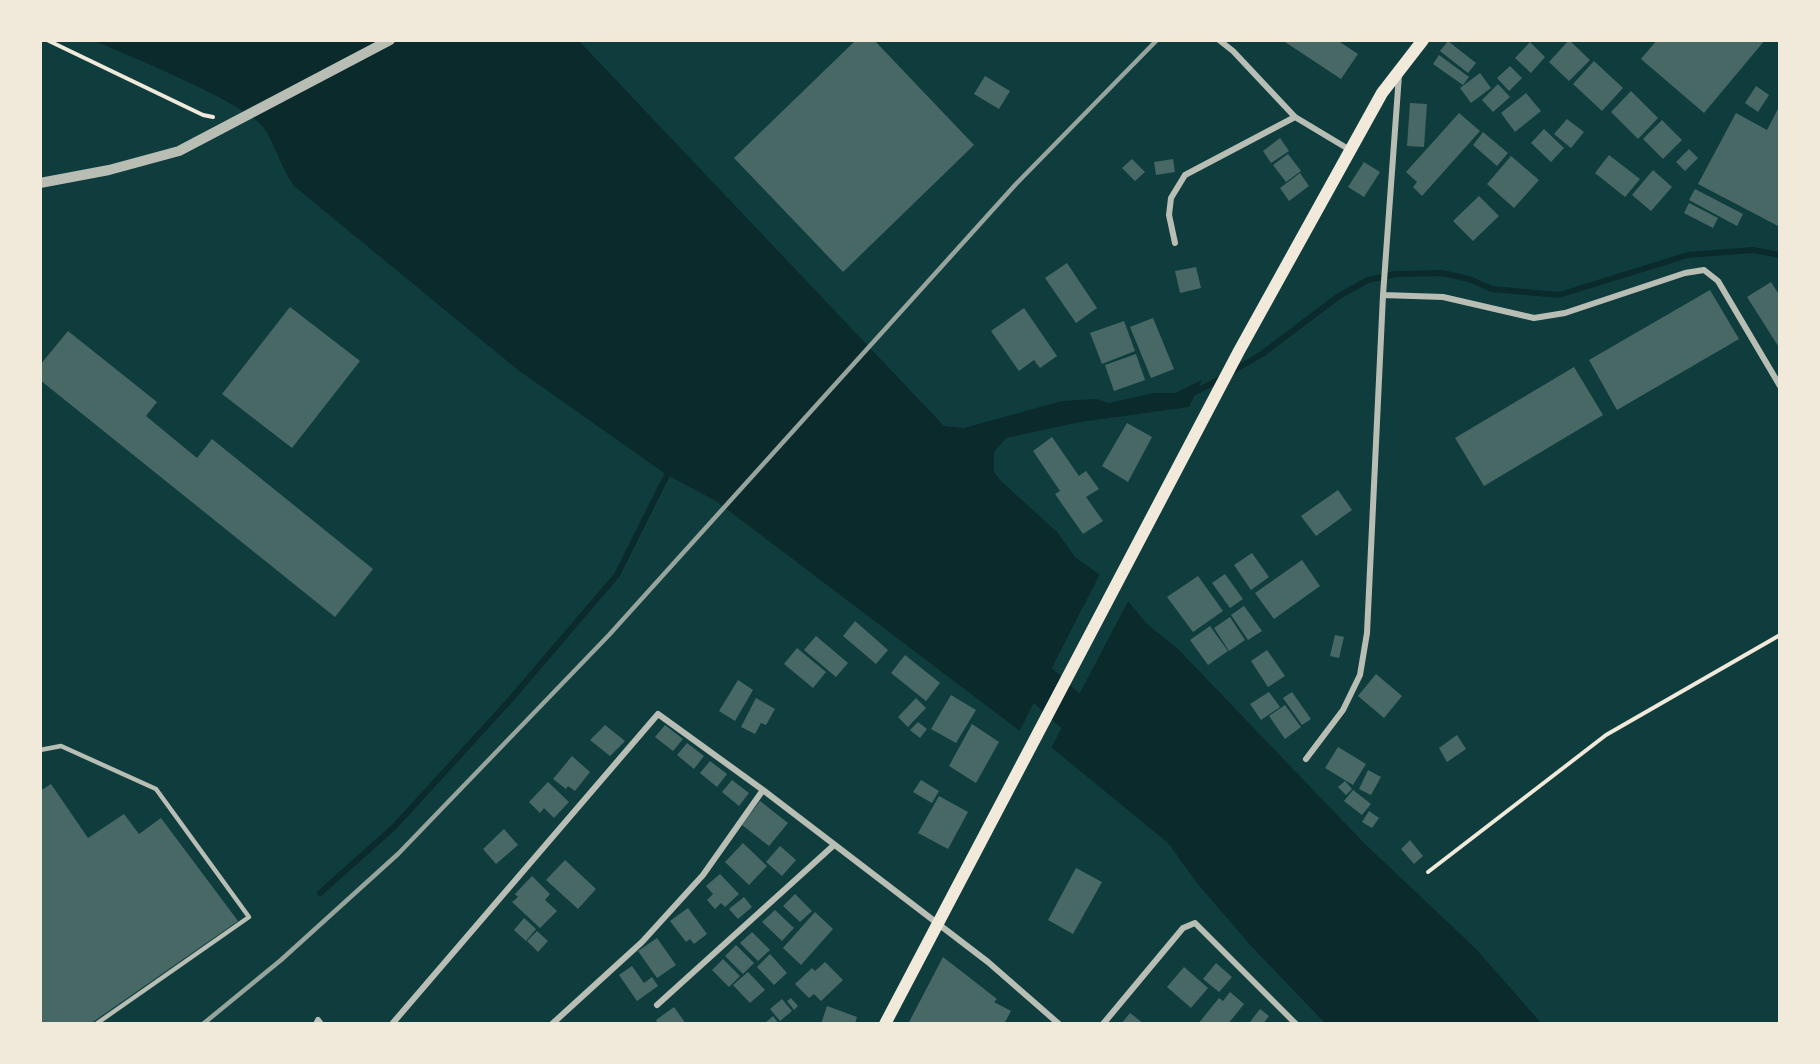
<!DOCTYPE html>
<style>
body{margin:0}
#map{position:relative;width:1820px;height:1064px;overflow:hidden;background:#0f3d3e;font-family:"IBM Plex Sans",sans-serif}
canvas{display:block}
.frame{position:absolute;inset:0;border:42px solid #f1e9da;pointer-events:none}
</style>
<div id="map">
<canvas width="1820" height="1064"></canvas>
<div class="frame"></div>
</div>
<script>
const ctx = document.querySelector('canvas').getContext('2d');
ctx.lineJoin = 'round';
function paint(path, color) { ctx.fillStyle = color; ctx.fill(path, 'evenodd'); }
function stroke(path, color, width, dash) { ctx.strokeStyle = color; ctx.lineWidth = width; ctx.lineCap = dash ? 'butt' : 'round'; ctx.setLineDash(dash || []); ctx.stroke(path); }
const water = new Path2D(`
 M95,41H579L944,426L964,428L1062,401L1096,399L1109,403L1153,393H1175L1202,380L1189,407L1080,422L1006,438L994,452V472L1001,481L1057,532L1075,557L1100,575L1020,731L716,501L667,475L518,370L294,186C281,168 276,146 264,128C246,103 129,56 95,41Z
 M1128,601L1147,624L1178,649L1364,843L1475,948L1541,1023H1325L1252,947L1197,883L1168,843L1051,747Z`);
const pier = new Path2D(`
 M1101,572L1103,576L1022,733L1018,734Z
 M1129,598L1128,601L1050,750L1048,745L1125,600Z`);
const stream = new Path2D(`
 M1231,372L1262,354L1339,296L1368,280L1396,274L1442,273L1469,279L1492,289L1559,295L1688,255L1753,250L1780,255
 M1189,395L1222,378
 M320,893L394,827L510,700L617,575L670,469`);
const river = new Path2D(`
 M1006,652L1108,745`);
const building = new Path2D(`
 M856,40H874L974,145L843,272L734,158Z
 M1282,40H1337L1358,54L1341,79Z
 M1569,40L1590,60L1569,81L1549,62Z
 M1657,40H1765L1704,113L1641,59Z
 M1448,41L1476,63L1468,73L1440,51Z
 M1530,42L1545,57L1531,73L1515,58Z
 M1439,55L1469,77L1463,85L1433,64Z
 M1594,61L1623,88L1602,111L1573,84Z
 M1510,66L1522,78L1509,91L1497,78Z
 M1480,73L1491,88L1471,103L1460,88Z
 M985,76L1010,91L999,109L974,94Z
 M1498,84L1510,97L1493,112L1482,100Z
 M1756,86L1769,95L1758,112L1745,103Z
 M1631,91L1658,118L1638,139L1611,112Z
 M1526,93L1541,111L1515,132L1501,113Z
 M1410,103L1427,104L1424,147L1407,146Z
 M1780,105V227L1698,184L1736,113L1767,130Z
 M1459,113L1480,131L1422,196L1413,187L1417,182L1406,172Z
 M1567,119L1584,132L1571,148L1554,134Z
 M1662,120L1682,140L1663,159L1643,139Z
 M1544,129L1564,148L1551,162L1531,143Z
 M1483,132L1508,153L1497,166L1473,145Z
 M1280,138L1289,151L1271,163L1263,151Z
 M1689,149L1698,158L1685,171L1676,162Z
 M1288,154L1301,171L1286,182L1273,165Z
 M1609,155L1640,179L1625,197L1595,173Z
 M1511,156L1539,180L1514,208L1487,184Z
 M1132,159L1145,172L1135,181L1122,168Z
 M1173,159L1175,172L1156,175L1154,162Z
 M1364,162L1380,172L1364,197L1348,187Z
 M1653,170L1672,187L1651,211L1632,195Z
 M1300,173L1309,186L1289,201L1280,188Z
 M1695,189L1743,214L1737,226L1689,200Z
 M1479,196L1499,216L1473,241L1453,221Z
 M1689,203L1718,218L1713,228L1684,213Z
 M1067,263L1097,308L1076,323L1045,278Z
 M1196,267L1201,288L1180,293L1175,271Z
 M1771,282L1780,296V349L1747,297Z
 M1710,290L1739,339L1617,410L1589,360Z
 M290,307L360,361L292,448L222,394Z
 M1024,308L1057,356L1040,368L1034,360L1019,371L991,331Z
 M1153,318L1174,369L1151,378L1130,327Z
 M1124,321L1135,351L1102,364L1090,333Z
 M68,331L157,402L146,416L197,458L212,439L373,569L335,617L40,380V365Z
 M1136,354L1145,380L1114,391L1105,365Z
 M1574,367L1603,415L1484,486L1455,438Z
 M1127,423L1152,437L1128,482L1102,466Z
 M1052,437L1079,476L1086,471L1099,489L1086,497L1103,521L1083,534L1055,494L1060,491L1033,451Z
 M1338,490L1352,510L1316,536L1301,516Z
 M1252,553L1269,577L1251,590L1234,565Z
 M1302,560L1320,586L1274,619L1255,593Z
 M1225,574L1243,599L1230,608L1212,583Z
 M1198,576L1223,611L1193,632L1167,597Z
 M1244,606L1262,631L1248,640L1231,615Z
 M1230,617L1245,640L1229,651L1214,628Z
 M855,621L888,650L876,664L843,636Z
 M1210,626L1228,651L1208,665L1190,640Z
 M1335,635L1344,637L1339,658L1330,656Z
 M816,636L848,663L836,677L804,650Z
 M797,648L826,672L813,688L784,664Z
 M1267,650L1285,676L1268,687L1251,661Z
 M905,655L940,683L926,701L891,673Z
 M1376,674L1402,696L1384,718L1358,696Z
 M738,680L753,690L735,721L719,711Z
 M1269,692L1280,707L1261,720L1250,704Z
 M1292,692L1311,719L1302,725L1283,698Z
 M951,695L976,710L956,743L931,729Z
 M756,698L775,709L766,725L761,723L755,734L741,727Z
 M916,698L926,708L908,727L898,717Z
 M1285,705L1301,727L1285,739L1269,716Z
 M918,722L927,729L920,738L910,730Z
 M972,724L999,742L976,783L949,766Z
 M605,725L625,741L610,756L590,740Z
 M665,725L683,739L673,751L655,737Z
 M1457,735L1466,749L1447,762L1439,748Z
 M687,743L704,756L694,769L677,755Z
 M1338,747L1366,764L1353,785L1325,768Z
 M572,756L590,772L575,791L568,786L566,789L553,779Z
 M710,761L727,774L717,787L700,773Z
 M1368,770L1381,777L1371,795L1359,789Z
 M732,780L749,793L739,806L722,792Z
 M921,780L939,791L932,803L913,792Z
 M1345,781L1352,789L1346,795L1338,787Z
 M548,782L569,802L554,818L544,808L540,813L529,802Z
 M51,784L88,838L124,814L139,834L161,818L238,921L90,1024H40V791Z
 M1353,790L1371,804L1362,815L1344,801Z
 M939,796L968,812L948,849L918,833Z
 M760,801L788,823L769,846L742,825Z
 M1369,811L1379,818L1372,828L1362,822Z
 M504,829L518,845L496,864L483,849Z
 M1410,840L1423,856L1414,864L1401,849Z
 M743,843L767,866L749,885L725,862Z
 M780,846L796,860L782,876L766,862Z
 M565,860L596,889L578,909L546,880Z
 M1076,868L1102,882L1073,934L1048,920Z
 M720,874L739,894L725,907L721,903L715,909L707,900L713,894L706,886Z
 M532,876L550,894L545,900L557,911L540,928L512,902L518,897L515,894Z
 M795,894L812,911L800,922L783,906Z
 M744,897L752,907L738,919L729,909Z
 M688,908L707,934L694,944L690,939L686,942L670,921Z
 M775,910L794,928L782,941L762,922Z
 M815,912L833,929L801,965L783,948Z
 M524,918L536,929L526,941L514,930Z
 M537,931L548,941L538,952L527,941Z
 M752,932L770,950L758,961L740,943Z
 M657,938L676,965L657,978L638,951Z
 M736,945L754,963L743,974L725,956Z
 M770,954L787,973L774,985L757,967Z
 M943,957L997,999L994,1002L1011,1011L1004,1024H908Z
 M723,959L740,976L729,987L712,970Z
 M825,962L843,980L821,1001L814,994L809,998L795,984L812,968L815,971Z
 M1216,963L1232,977L1219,992L1203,979Z
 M632,966L644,983L652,977L658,986L637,1001L619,975Z
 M1184,967L1208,988L1191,1008L1167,987Z
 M748,972L765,990L750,1003L733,985Z
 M1230,992L1244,1004L1228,1024H1198L1219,998L1223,1001Z
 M791,998L798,1006L794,1010L787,1001Z
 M782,999L792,1011L780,1021L770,1009Z
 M827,1006L857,1017L855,1024H821Z
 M674,1007L686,1024H658L656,1020Z
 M1260,1009L1269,1016L1263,1024H1252L1250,1022Z
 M1130,1013L1144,1024H1121Z
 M773,1016L779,1024H764Z`);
const path = new Path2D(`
 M47,40L203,115L213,117
 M1428,872L1606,735L1780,635`);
const service = new Path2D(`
 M40,750L61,746L156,789L249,917L96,1024`);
const minor = new Path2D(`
 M1219,40L1233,51L1295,117L1350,150
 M1175,243L1169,215L1171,198L1185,175L1295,117
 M1383,295L1443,297L1534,318L1565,313L1685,273L1704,270L1718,281L1780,386
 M1306,759L1343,710L1360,675L1367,633L1383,295L1399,75
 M657,1005L834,845
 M316,1024L318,1020L321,1024
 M392,1024L658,714L763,790L988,962L1059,1024
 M552,1024L642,942L703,875L763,790
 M1103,1024L1183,928L1195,923L1296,1024`);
const tertiary = new Path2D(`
 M40,183L109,170L179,151L390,40`);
const secondary = new Path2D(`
 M885,1024L1239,351L1382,93L1423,40`);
const rail = new Path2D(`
 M203,1024L281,960L398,854L609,635L1016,184L1157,40`);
paint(water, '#0a2a2b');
paint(pier, '#0f3d3e');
stroke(stream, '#0a2a2b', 6);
stroke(river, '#0a2a2b', 38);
paint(building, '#486865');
stroke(path, '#f1e9da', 4);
stroke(service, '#b8beb3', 4.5);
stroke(minor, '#b8beb3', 6);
stroke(tertiary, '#b8beb3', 10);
stroke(secondary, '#f1e9da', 12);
stroke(rail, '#97a49c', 4.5);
</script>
